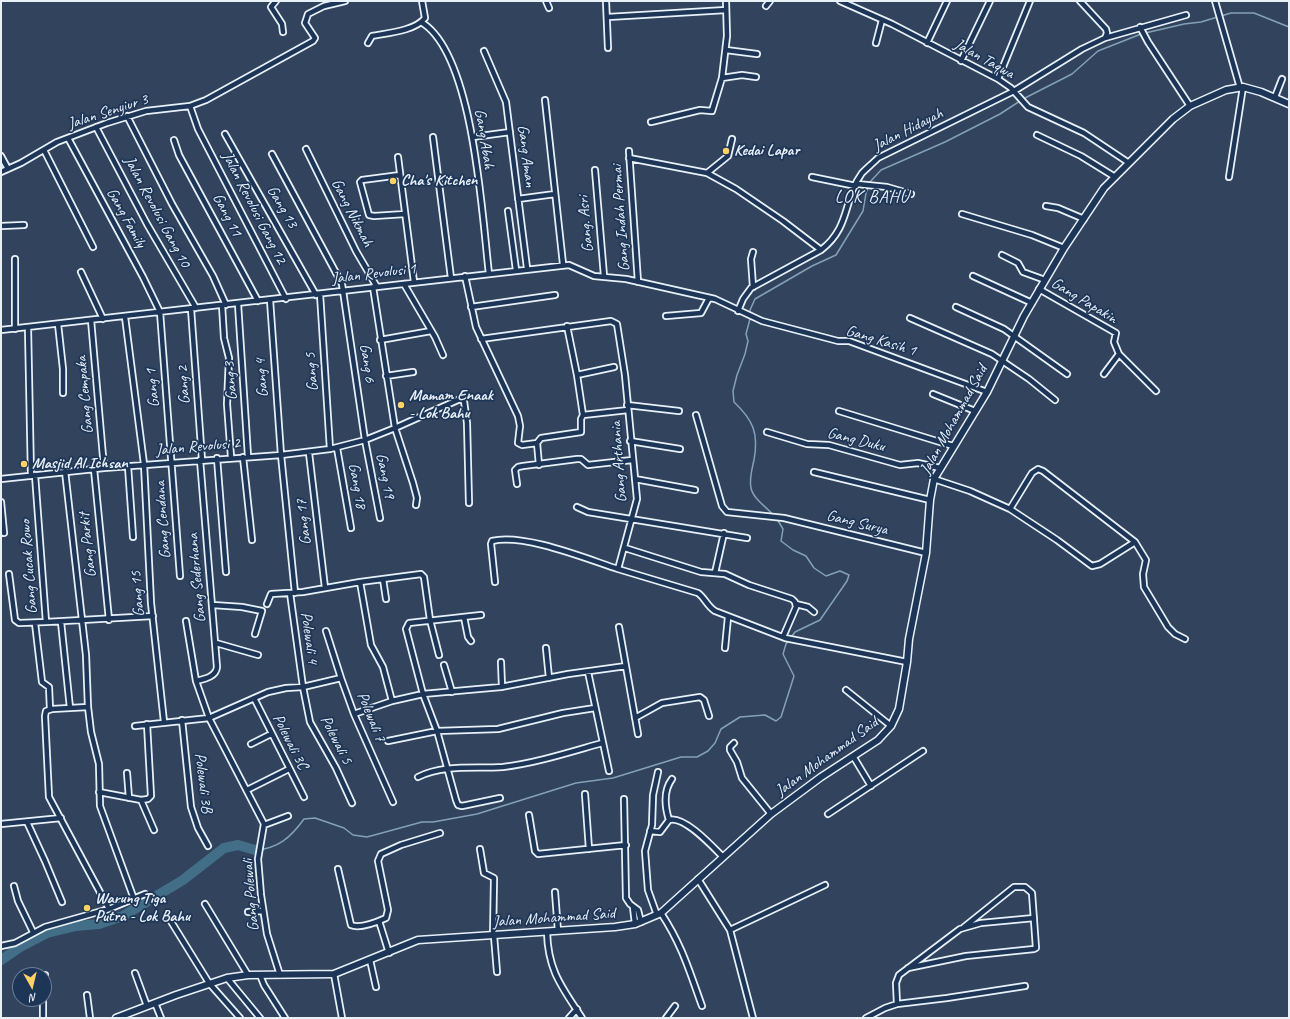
<!DOCTYPE html>
<style>
body{margin:0}
#map{position:relative;width:1290px;height:1019px;overflow:hidden;background:#31435d;font-family:Caveat,sans-serif}
canvas{display:block}
.frame{position:absolute;inset:0;border:2px solid #e8f1f8;pointer-events:none}
.north{position:absolute;left:12px;top:967px;width:40px;height:40px;box-sizing:border-box;background:#1d3557;border:1px solid #6e8097;border-radius:50%;rotate:172deg;font-size:11px;font-weight:700;line-height:16px;text-align:center;color:#e8f1f8}
.north::after{content:'';display:block;margin:auto;width:14px;height:18px;background:#ffd166;clip-path:polygon(50% 0,100% 100%,50% 72%,0 100%)}
</style>
<div id="map">
<canvas width="1290" height="1019"></canvas>
<div class="frame"></div>
<div class="north">N</div>
</div>
<script>
const ctx = document.querySelector('canvas').getContext('2d');
ctx.lineJoin = 'round';
function stroke(path, color, width, dash) { ctx.strokeStyle = color; ctx.lineWidth = width; ctx.lineCap = dash ? 'butt' : 'round'; ctx.setLineDash(dash || []); ctx.stroke(path); }
function write(font, color, halo, rows, align = 'center') {
  ctx.font = font + ' Caveat,sans-serif'; ctx.lineWidth = 3.5; ctx.setLineDash([]); ctx.textBaseline = 'middle'; ctx.strokeStyle = halo; ctx.fillStyle = color; for (const [text, x, y, turn = 0] of rows) {
    ctx.save(); ctx.translate(x, y); ctx.rotate((+turn || 0) * Math.PI / 180); ctx.textAlign = isNaN(turn) ? turn : align; if (halo) ctx.strokeText(text, 0, 0); ctx.fillText(text, 0, 0); ctx.restore();
  }
}
const stream = new Path2D(`
 M1023,99L1072,74L1098,51L1141,34L1184,24L1201,22L1231,13H1254L1289,27
 M774,516C768,508 753,499 751,488C749,479 752,469 754,460C759,433 753,420 734,402L733,391L737,375L745,354L748,341L746,334L751,315L750,310L755,299L812,266L836,255L863,211L866,193L870,182L881,170L945,142L1000,114L1020,101
 M255,850C278,849 291,837 304,819L315,818L344,828L353,835L367,837L422,822H433L477,814L576,783L613,778L681,757H697L708,751L715,743L721,729L740,717L765,715L776,721L781,717L794,676L783,654L786,644L795,632L820,620L847,581L849,575L840,571L826,576L814,568L806,556L793,550L781,541L783,529L777,519`);
const river = new Path2D(`
 M1,960L20,947L47,933L76,926L99,924L123,916L183,880L224,848L238,845L255,850`);
const street = new Path2D(`
 M276,1L271,7L282,24L283,32
 M546,1L549,8
 M606,1L608,48
 M726,1L727,36L722,78L742,75L756,77
 M840,1L892,24L998,79L1011,88L1028,107L1084,133L1129,163
 M1215,1L1240,88
 M766,6L770,1
 M608,17L726,10
 M421,22C474,53 482,216 489,274
 M1140,27L1148,42L1190,106
 M1105,38L1186,15
 M368,43L372,36C387,33 415,31 425,18L422,1
 M876,43L882,20
 M927,43L947,1
 M726,50L757,54
 M484,51L506,102L527,268
 M961,61L990,1
 M998,79L1030,1
 M1275,97L1282,79
 M545,100L563,264
 M190,106L198,129L286,299
 M127,116L172,204L213,276L226,305
 M651,122L700,110L712,111L722,78
 M96,127L147,224L196,308
 M225,134L316,295
 M1037,135L1081,156L1115,177
 M433,137L451,278
 M473,137L510,132
 M68,138L143,277L160,312L180,576
 M174,140L179,155L258,301
 M306,149L356,251L377,287
 M44,150L93,247
 M629,151L638,282
 M272,154L342,284L365,440L380,518
 M1,156L8,169
 M398,157L414,282
 M629,158L707,173L736,189L783,221L821,250
 M595,170L604,276
 M1,172L21,163L57,142L107,123L146,111L190,106L206,100L313,41L315,38L305,23L308,14L324,6L345,1
 M707,173L728,156L732,139
 M400,175L362,180L360,182L369,215L374,216L405,214
 M812,177L856,186
 M1229,177L1243,87
 M857,184L887,187L911,194
 M518,199L555,194
 M1046,206L1058,208L1084,219
 M508,211L516,270
 M962,214L1032,235L1064,248
 M1,226L24,225
 M1002,255L1018,263L1023,272L1045,280
 M81,272L103,319
 M465,276L476,327L518,416L520,426L518,443L522,445L537,443
 M973,276L1032,303
 M404,284L435,337L443,355
 M373,287L395,428L413,483L417,498L416,505
 M753,287L751,259L753,252
 M1039,289L1116,333L1114,342L1119,354L1156,391
 M320,294L330,449
 M270,300L281,455L295,593
 M238,304L248,456
 M222,305L224,338L229,358L227,404L231,457
 M471,307L555,295
 M956,307L1004,329L1067,374
 M191,309L202,460
 M738,311L743,299L751,288L821,250C851,227 843,199 862,173C867,168 873,163 878,158L1014,91L1082,49L1105,38L1107,33L1106,29L1080,1
 M666,316L701,313L709,298
 M125,317L144,464L151,603L164,722
 M910,318L992,354L1029,379L1055,400
 M91,320L104,468
 M58,324L63,369V393
 M567,326L577,375L583,415
 M28,328L31,476
 M15,329V259
 M1,330L569,265L594,276L626,279L715,299L762,321L838,341H849L987,392
 M481,339L611,321L617,324L625,375L637,499L618,569L698,593C705,598 707,606 715,611L785,638L907,662
 M380,340L431,331
 M1104,374L1119,354
 M577,375L614,367
 M386,376L413,372
 M933,394L975,411
 M627,405L679,411
 M839,411L953,446
 M696,415L722,506L727,512L784,518L926,553
 M767,432L807,444L829,445L900,465L918,463L940,468
 M630,441L680,449
 M337,448L351,528
 M309,453L325,588
 M243,457L252,540
 M217,458L226,572
 M539,465L537,443L541,438L581,432V419L583,415L628,410
 M128,466L133,537
 M94,469L109,620
 M65,471L86,655L88,707L52,709L46,711L45,716L49,797L109,909
 M814,472L930,500
 M35,475L46,622L153,616
 M1,479L104,468L281,455L330,449L365,440L395,428L460,399L464,401L467,423L469,503
 M635,479L695,490
 M934,479L970,491L1010,509L1057,540L1092,566L1100,564L1135,542L1146,560L1143,574L1144,587L1168,627L1175,634L1185,639
 M517,484L515,470L518,467L523,466L577,459H581L588,465L632,460
 M1,502L4,533
 M577,507L588,512L747,538
 M1010,509L1032,473L1038,469L1043,471L1135,542
 M625,548L701,572L725,574L749,585L792,599L795,602L796,607L783,637
 M715,573L724,533
 M9,574L15,620L19,623L46,622
 M383,579L386,599
 M360,582L371,645L383,667L392,701
 M495,582L491,544L492,541C524,533 587,559 618,569
 M290,593L303,687L310,722L336,768L352,803
 M267,604L271,594L303,592L360,582L421,574L424,577L430,620L439,655
 M796,604L808,607L814,612
 M213,605L242,607L262,611L255,634
 M481,615L409,623L406,629L423,694L437,731L456,800L458,805L462,806L500,798
 M464,617L468,637L471,641
 M186,621L196,681L209,718L264,824L258,859L261,895L267,934L280,975
 M61,622L70,708
 M35,623L42,682L49,687L50,709
 M619,627L638,734
 M326,631L341,678
 M216,643L258,655
 M546,648L549,678
 M725,648L728,617
 M501,662L502,687
 M444,665L452,692
 M588,672L609,771
 M196,681C204,679 216,677 217,667L200,460
 M846,690L891,726
 M254,698L304,797
 M88,707L91,732L99,764L100,806L134,899
 M354,714L392,701L423,694L501,687L568,674L626,666
 M635,718L662,703L700,697L704,700L709,716
 M182,720L191,807L198,828L208,846
 M135,726L209,718L268,692L286,688L303,687L341,678L354,714L393,802
 M388,741L437,731L498,729L563,713L595,708
 M734,743L730,747V750L737,762L742,778L771,814
 M251,744L271,734
 M853,756L871,786
 M127,773L129,798
 M418,777C444,764 475,769 503,767C536,763 570,752 602,743
 M247,790L289,769
 M99,792L141,800L148,799L151,796L147,724
 M585,794L589,849
 M624,799L626,898L630,904L638,910L641,922
 M141,800L154,830
 M828,814L923,751
 M529,815L535,851L538,854L626,845
 M669,820C665,807 663,791 672,779
 M27,822L45,861L62,902
 M1,824L61,818
 M264,825L288,816
 M650,831L660,832L669,820C684,815 713,847 723,857
 M480,849L484,873L494,878L493,936
 M338,869L351,925C360,929 377,922 386,918L388,910L378,861L381,854L401,845L440,833
 M698,879L730,930L753,1018
 M14,886L18,901L33,932
 M555,892L558,931
 M205,904L248,975
 M633,907L635,924
 M248,912L263,911
 M661,913C682,945 689,970 702,1006
 M167,915L209,983L240,1018
 M657,915L648,890L645,851L652,825L653,795L658,772
 M379,921L389,953
 M730,930L825,885
 M547,932C548,971 562,987 582,1018
 M494,936L497,972
 M1,946L15,943L45,927L109,909L145,894
 M370,960L376,987
 M908,968L966,956L1034,949L1036,948L1032,893L1025,887H1014L964,927
 M135,973L147,1006
 M334,974L342,1018
 M260,975L264,985L285,1018
 M227,978L260,1018
 M44,984L45,975
 M87,995L90,1018
 M155,1003L161,1018
 M897,1004L896,983L899,975L960,929L981,923L1034,918
 M43,1018V999
 M569,1018L577,1009
 M666,1018L675,1006
 M866,1018L885,1008L897,1004L947,998L1025,986`);
const secondary = new Path2D(`
 M116,1018L176,995L227,978L248,975L334,974L418,940L615,927L635,924L661,913L771,814L821,777L878,740L891,726L899,709L907,662L909,639L926,553L930,500L934,479L987,392L1024,316L1064,248L1104,188L1173,119L1190,106L1226,90L1243,87L1261,92L1289,104`);
const markers = [
 [726,151,4,"#ffd166"],
 [393,181,4,"#ffd166"],
 [401,405,4,"#ffd166"],
 [24,464,4,"#ffd166"],
 [87,908,4,"#ffd166"]
];
const streetNames = [
 ["Jalan Taqwa",984,59,29],
 ["Jalan Senyiur 3",108,112,-18],
 ["Jalan Hidayah",908,130,-27],
 ["Gang Abah",484,139,81],
 ["Gang Aman",526,156,83],
 ["Gang 13",282,207,60],
 ["Jalan Revolusi Gang 12",254,208,63],
 ["Jalan Revolusi Gang 10",157,212,62],
 ["Gang Nikmah",352,213,63],
 ["Gang 11",227,215,63],
 ["Gang Family",126,218,61],
 ["Gang Indah Permai",621,218,-94],
 ["Gang. Asri",586,224,-95],
 ["Jalan Revolusi 1",374,274,-7],
 ["Gang Papakin",1084,301,31],
 ["Gang Kasih 1",881,341,17],
 ["Gang 6",367,363,82],
 ["Gang 5",312,372,-94],
 ["Gang 4",262,378,-94],
 ["Gang 3",231,381,-94],
 ["Gang 2",184,385,-93],
 ["Gang 1",153,388,-95],
 ["Gang Cempaka",85,395,-95],
 ["Jalan Mohammad Said",954,420,-61],
 ["Gang Duku",856,440,14],
 ["Jalan Revolusi 2",198,447,-5],
 ["Gang Arthania",619,462,-94],
 ["Gang 19",385,476,79],
 ["Gang 18",357,486,80],
 ["Gang Cendana",163,520,-94],
 ["Gang 17",304,522,-96],
 ["Gang Surya",857,523,14],
 ["Gang Parkit",88,545,-96],
 ["Gang Cucak Rowo",29,567,-94],
 ["Gang Sederhana",197,578,-95],
 ["Gang 15",138,594,-94],
 ["Polewali 4",309,638,82],
 ["Polewali 7",371,717,68],
 ["Polewali 5",336,740,63],
 ["Polewali 3C",290,742,63],
 ["Jalan Mohammad Said",827,757,-36],
 ["Polewali 3B",203,783,83],
 ["Gang Polewali",251,895,-95],
 ["Jalan Mohammad Said",554,918,-4]
];
const poiNames = [
 ["Kedai Lapar",734,151],
 ["Cha's Kitchen",401,181],
 ["Mamam Enaak",409,396],
 ["- Lok Bahu",409,414],
 ["Masjid Al Ichsan",32,464],
 ["Warung Tiga",95,899],
 ["Putra - Lok Bahu",95,917]
];
const quarterNames = [
 ["LOK BAHU",872,197]
];
stroke(stream, '#84a2b4', 1.5);
stroke(river, '#426e87', 10);
stroke(street, '#e8f1f8', 8);
stroke(secondary, '#e8f1f8', 9);
stroke(street, '#1d3557', 4.5);
stroke(secondary, '#1d3557', 6);
for (const [x, y, r, color] of markers) { const dot = new Path2D(); dot.arc(x, y, r, 0, 2 * Math.PI); ctx.fillStyle = color; ctx.fill(dot); stroke(dot, '#1d3557', 1.5); }
write('16px', '#e8f1f8', '#1d3557', streetNames);
write('bold 16px', '#e8f1f8', '#1d3557', poiNames, 'left');
ctx.letterSpacing = '1px';
write('18px', '#e8f1f8', '#1d3557', quarterNames);
ctx.letterSpacing = '0px';
</script>
